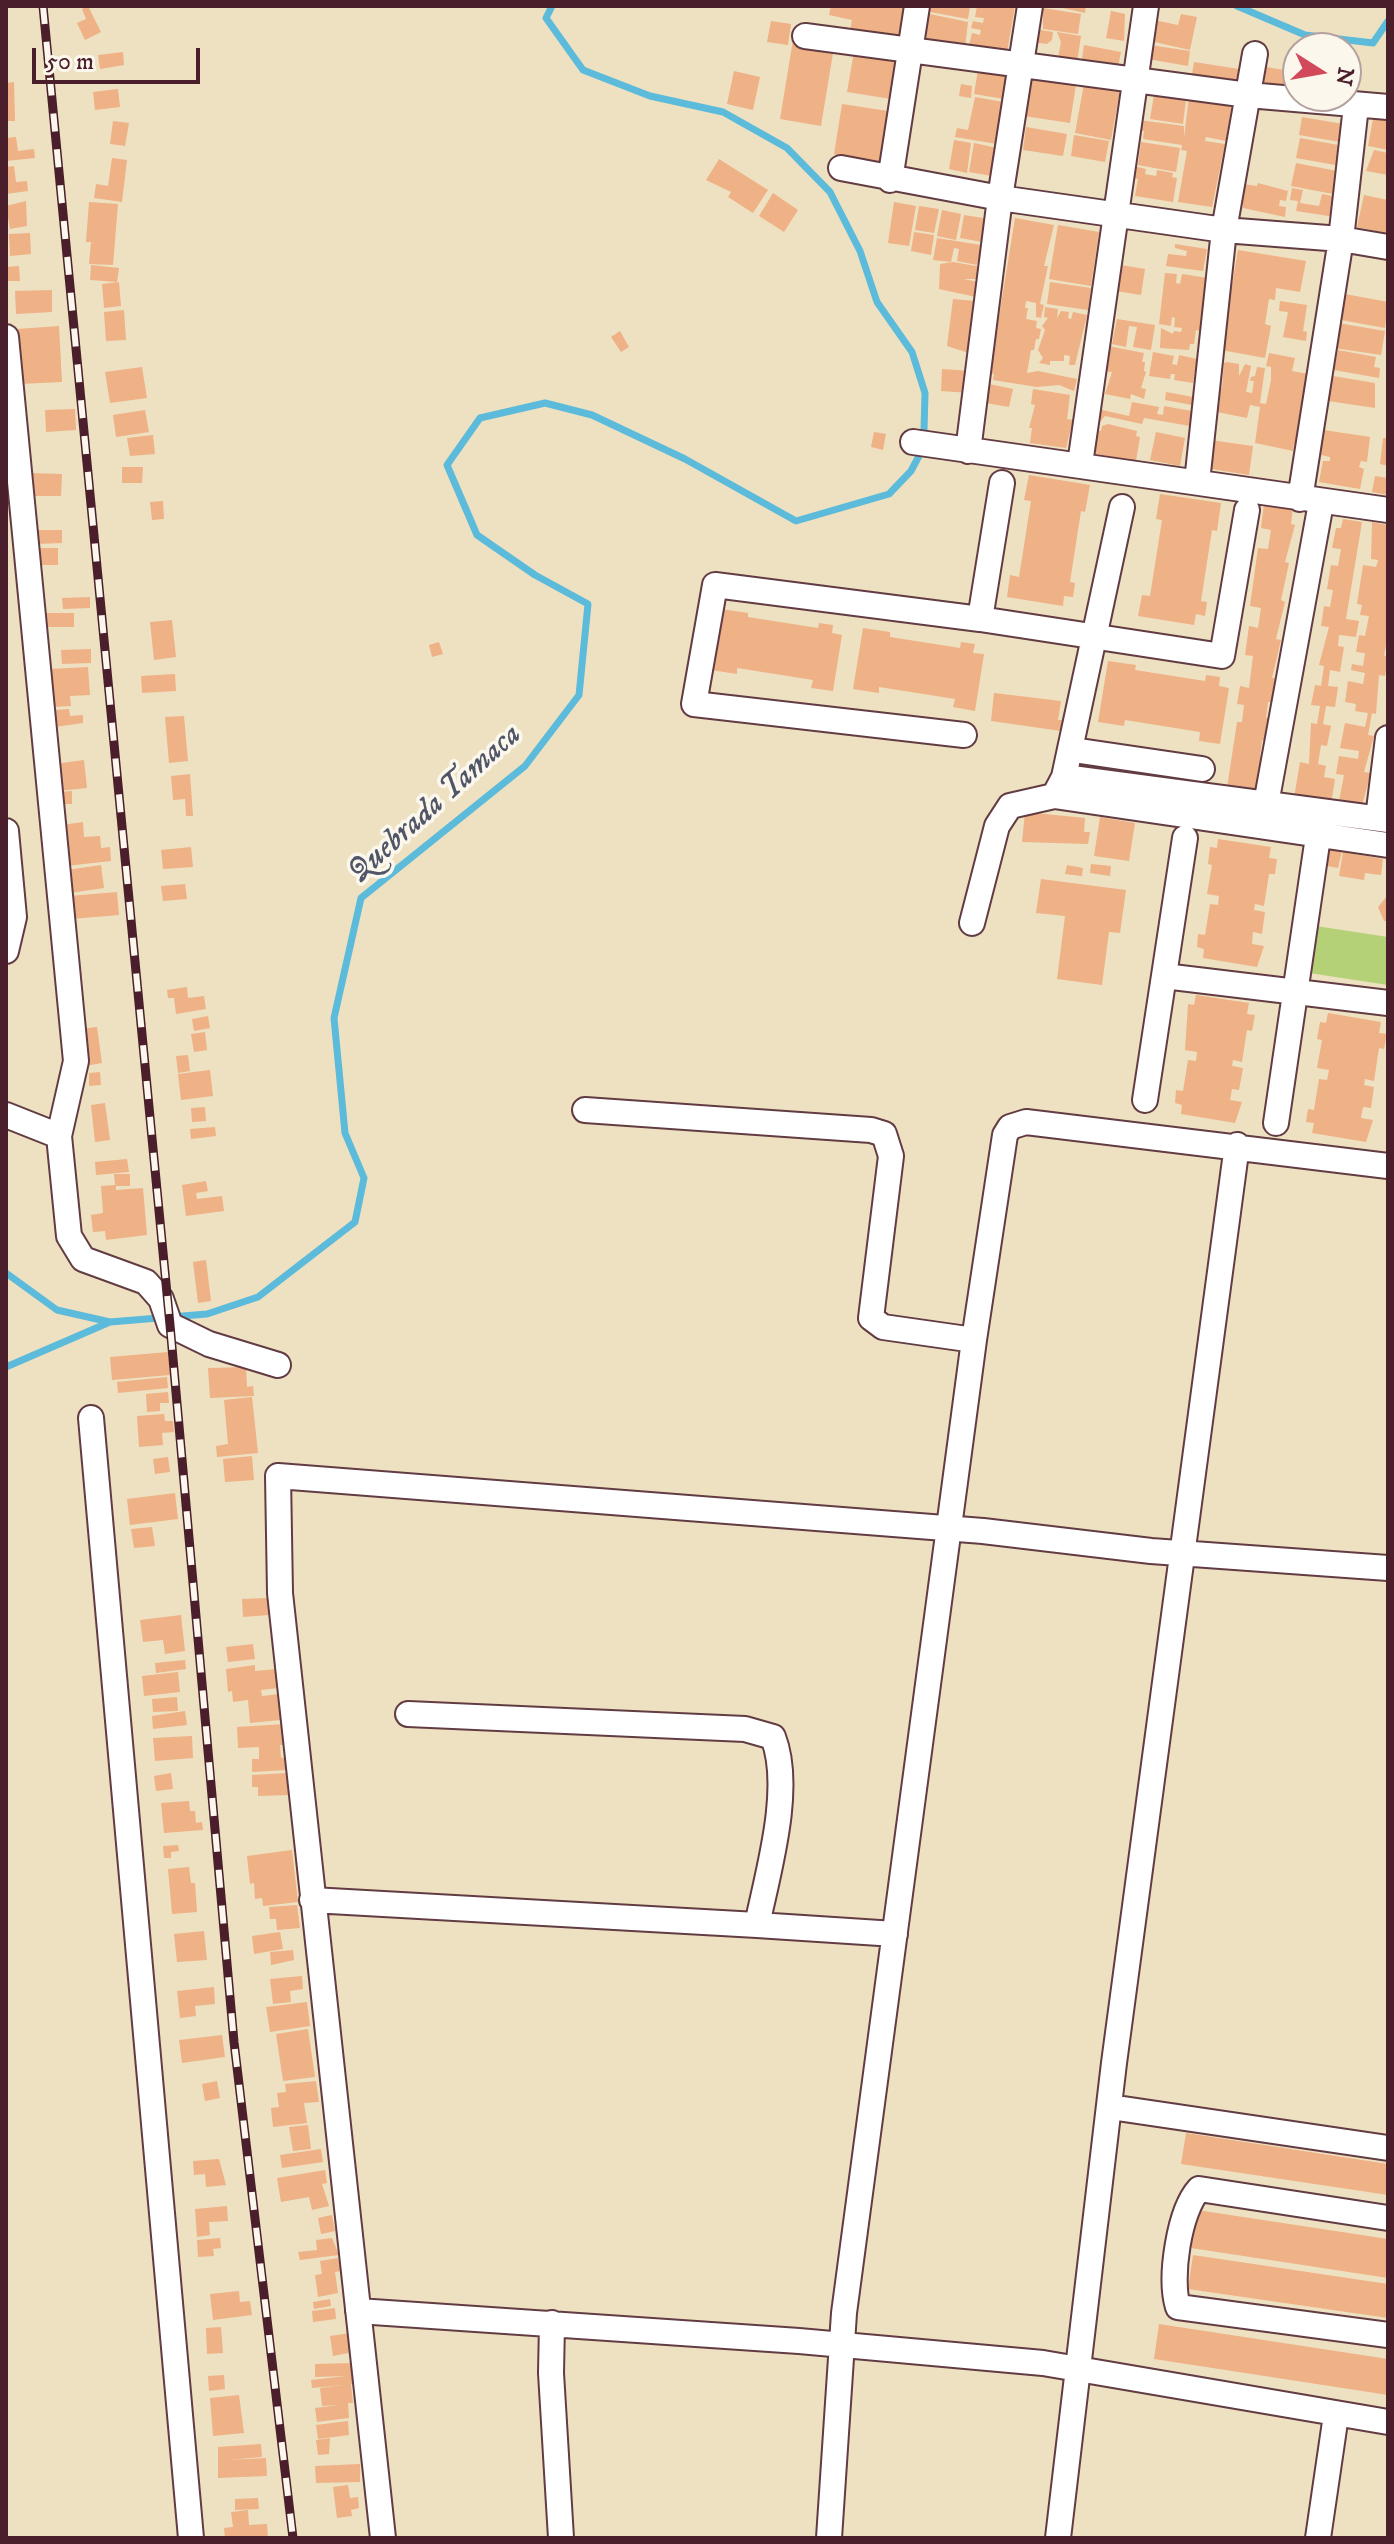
<!DOCTYPE html>
<style>
body{margin:0}
#map{position:relative;width:1394px;height:2544px;overflow:hidden;background:#ede1c2;font-family:"IM FELL DW Pica",serif}
canvas{display:block}
.frame{position:absolute;inset:0;border:8px solid #4a1f2b;pointer-events:none}
.north{position:absolute;left:1282px;top:32px;width:80px;height:80px;box-sizing:border-box;background:#fbf7ec;border:2px solid #b4a19f;border-radius:50%;rotate:101deg;font-size:22px;font-weight:700;line-height:32px;text-align:center;color:#4a1f2b}
.north::after{content:'';display:block;margin:auto;width:28px;height:36px;background:#d1495b;clip-path:polygon(50% 0,100% 100%,50% 72%,0 100%)}
.scale{position:absolute;left:32px;top:48px;width:168px;height:36px;box-sizing:border-box;border:4px solid #4a1f2b;border-top:0;padding-left:10px;font-size:24px;line-height:28px;white-space:nowrap;color:#4a1f2b;-webkit-text-stroke:6px #fbf7ec;paint-order:stroke}
</style>
<div id="map">
<canvas width="1394" height="2544"></canvas>
<div class="frame"></div>
<div class="north">N</div>
<div class="scale">50 m</div>
</div>
<script>
const ctx = document.querySelector('canvas').getContext('2d');
ctx.lineJoin = 'round';
function paint(path, color) { ctx.fillStyle = color; ctx.fill(path, 'evenodd'); }
function stroke(path, color, width, dash) { ctx.strokeStyle = color; ctx.lineWidth = width; ctx.lineCap = dash ? 'butt' : 'round'; ctx.setLineDash(dash || []); ctx.stroke(path); }
function write(font, color, halo, rows, align = 'center') {
  ctx.font = font + ' "IM FELL DW Pica",serif'; ctx.lineWidth = 7; ctx.setLineDash([]); ctx.textBaseline = 'middle'; ctx.strokeStyle = halo; ctx.fillStyle = color; for (const [text, x, y, turn = 0] of rows) {
    ctx.save(); ctx.translate(x, y); ctx.rotate((+turn || 0) * Math.PI / 180); ctx.textAlign = isNaN(turn) ? turn : align; if (halo) ctx.strokeText(text, 0, 0); ctx.fillText(text, 0, 0); ctx.restore();
  }
}
const green = new Path2D(`
 M1316,926L1388,937V985L1309,973Z`);
const stream = new Path2D(`
 M552,6L546,18L583,70L650,96L723,112L787,148L830,192L860,251L877,302L912,352L925,393L924,431
 M1237,6L1305,35L1373,43L1388,21
 M6,1273L57,1310L110,1322L207,1314L258,1297L355,1222L364,1178L345,1133L334,1018L361,898L525,766L579,695L588,604L535,575L477,535L447,465L480,418L545,403L592,415L685,459L796,521L889,494L911,471L921,452
 M6,1367L110,1322`);
const building = new Path2D(`
 M88,6L101,32L85,40L77,23L86,19L82,9Z
 M831,6H905L899,40L850,31L852,20L829,15Z
 M931,6H970L968,19L930,12Z
 M977,6H1015L1007,52L969,46L972,33L980,35L981,30L971,28L973,21L983,23L984,18L975,17Z
 M1054,6H1086L1085,13Z
 M1043,8L1081,14L1078,34L1043,29Z
 M1111,11L1125,14L1124,41L1106,38Z
 M925,13L968,22L965,47L920,38Z
 M1181,14L1197,17L1190,50L1150,41L1154,20L1178,25Z
 M771,21L791,24L788,45L767,42Z
 M1034,29L1053,32L1052,40L1047,44L1032,42Z
 M1057,32L1081,36L1077,62L1058,58L1061,42Z
 M793,40L834,47L821,126L780,119Z
 M1084,45L1121,52L1117,72L1081,65Z
 M1150,45L1190,51L1188,66L1148,59Z
 M123,52L124,65L100,69L98,55Z
 M854,52L897,58L891,99L847,92Z
 M1194,62L1239,69L1236,88L1191,81Z
 M1261,66L1295,72L1291,98L1256,93Z
 M978,70L1008,75L1004,99L974,94Z
 M734,71L760,77L753,110L727,104Z
 M1030,77L1076,84L1070,123L1024,116Z
 M14,82L15,121H6V83Z
 M961,84L972,86L971,98L959,96Z
 M1084,84L1120,90L1111,140L1075,133Z
 M118,89L120,107L95,110L93,92Z
 M1154,95L1186,100L1183,124L1150,119Z
 M1189,96L1232,103L1226,141L1206,137L1205,141L1225,144L1212,207L1178,202L1187,151L1181,150L1182,145L1143,139L1144,131L1137,130L1139,120L1184,126V138Z
 M975,97L1003,102L997,144L955,137L957,128L968,130Z
 M842,104L888,111L880,162L834,154Z
 M1388,112V150L1368,146L1373,119Z
 M1302,117L1343,124L1340,142L1299,135Z
 M113,121L129,123L125,146L110,144Z
 M1026,127L1067,134L1063,156L1023,150Z
 M1074,135L1109,141L1105,162L1071,156Z
 M16,137L18,151L34,149L35,158L6,161V138Z
 M1300,138L1344,146L1341,166L1296,158Z
 M954,140L971,143L967,173L949,169Z
 M1141,142L1180,148L1176,172L1138,165Z
 M974,143L997,148L992,176L969,172Z
 M1374,150L1388,153V175L1366,171Z
 M112,158L127,160L122,202L94,198L96,184L108,186Z
 M719,159L768,190L753,213L728,197L731,192L706,180Z
 M1296,163L1342,172L1338,195L1291,186Z
 M14,166L16,182L27,181L28,191L6,194V167Z
 M1133,166L1146,169L1145,174L1156,176L1157,170L1173,173L1172,177L1177,178L1173,202L1135,196L1138,179L1131,178Z
 M1258,183L1288,191L1286,201L1280,200L1279,206L1286,207L1285,217L1243,208V184L1257,186Z
 M1292,188L1303,190L1300,203L1319,206L1322,194L1338,197L1335,217L1296,211L1298,201L1290,200Z
 M773,193L798,210L784,232L759,216Z
 M1364,195L1388,200L1386,233L1357,227Z
 M26,201L27,226L10,229L6,206Z
 M89,202L118,204L113,265L89,264L91,242H86Z
 M894,202L916,206L909,246L888,243Z
 M919,206L939,209L934,233L915,230Z
 M942,210L961,214L956,240L937,236Z
 M964,215L983,218L985,223L982,242L960,238Z
 M1015,218L1054,225L1044,266H1048L1040,304L1044,305L1041,318L1036,317V303L1026,301L1025,308H1028L1026,319L1037,321L1036,328L1041,329L1039,339H1036L1034,350H1031L1027,373L1038,371L1077,379L1074,391L1059,385L1037,387L993,380L994,374L990,373Z
 M1058,225L1099,232L1091,286L1049,279Z
 M914,232L934,235L931,255L911,251Z
 M30,233L31,254L10,256L9,234Z
 M937,238L981,245L977,265L957,261L959,249L954,248L951,262L933,260Z
 M1175,244L1207,249L1203,271L1166,266L1168,254L1186,256L1187,251L1175,248Z
 M1238,250L1306,261L1300,292L1276,288L1275,300L1269,299L1265,324L1271,326L1265,358L1221,350Z
 M953,262L982,267L979,279H963L979,282L976,297L939,289L940,264Z
 M91,265L119,268L117,282L90,280Z
 M1121,265L1145,269L1141,295L1116,291Z
 M19,266L20,281H6V267Z
 M1165,273L1177,274L1176,283L1180,284L1182,274L1208,278L1200,331L1196,330L1194,344H1190L1189,350L1160,348L1161,328L1173,334L1174,331L1181,332L1182,328L1174,327L1175,318L1172,317L1171,326L1159,324Z
 M119,282L121,306L104,308L102,284Z
 M1050,282L1091,288L1088,310L1047,304Z
 M52,290V312L16,314L15,291Z
 M1345,294L1388,302L1385,328L1341,320Z
 M953,299L975,301L969,353L947,346Z
 M1280,301L1307,305L1303,331L1307,332L1306,341L1283,337L1288,312L1279,311Z
 M1045,307L1058,309L1057,318L1061,311L1069,312L1068,318L1071,319L1073,312L1087,315L1075,365H1069L1070,356L1064,355V361H1050V365L1039,363L1043,358L1038,350L1045,330L1042,326L1048,318L1044,317Z
 M124,310L126,340L106,341L104,312Z
 M1117,319L1155,325L1151,350L1133,347L1137,327L1129,326L1126,347L1112,344Z
 M1338,323L1385,331L1381,355L1334,348Z
 M59,326L62,382L20,384L17,329Z
 M620,331L629,347L621,352L611,337Z
 M1108,346L1144,353L1142,362H1145L1144,371L1146,372L1141,388L1146,389L1144,399L1131,394L1130,399L1105,394L1112,372L1103,371Z
 M1338,350L1376,357L1374,367L1380,368L1379,378L1334,370Z
 M1153,352L1174,356L1172,364L1177,365L1179,355L1197,359L1193,383L1174,380L1175,374H1171L1170,379L1149,376Z
 M1269,353L1295,358L1292,371L1309,374L1297,444H1294L1293,451L1255,443L1260,407L1250,405L1247,418L1217,412L1220,400L1214,399L1217,387L1222,388L1224,363L1227,362L1239,364V376L1245,364L1251,366L1246,392L1252,393L1254,381H1250L1251,377L1255,376L1257,367L1265,368L1260,403L1266,404L1271,380V367L1266,366Z
 M142,367L147,398L110,403L105,372Z
 M942,369L971,371L970,393L941,391Z
 M1333,376L1375,383V408L1328,401Z
 M989,384L1013,389L1009,407L986,403Z
 M1033,389L1070,395L1067,419L1073,420L1066,448L1030,443L1032,428H1029L1035,405L1031,404Z
 M1166,392L1193,397L1192,405L1165,400Z
 M1132,402L1159,407L1157,414L1163,415L1164,406L1192,411L1190,426L1144,418L1142,424L1105,416L1100,422L1096,421L1098,409L1129,416Z
 M75,409L76,430L46,432L45,410Z
 M145,410L149,432L116,437L113,415Z
 M1108,424L1137,431L1136,436L1140,437L1136,461L1091,453L1095,430L1101,431L1102,426Z
 M1324,430L1370,437L1367,462L1361,461L1359,467L1364,469L1360,489L1319,482L1323,461H1330V457L1321,455Z
 M874,432L886,434L883,450L871,447Z
 M1156,432L1185,438L1180,466L1150,460Z
 M153,435L155,454L130,456L127,438Z
 M1383,438H1388V466L1380,464Z
 M1210,440L1253,446L1249,475L1205,468Z
 M122,467H143L142,483H122Z
 M29,473L62,474L61,496H29Z
 M1029,475L1090,485L1085,512L1081,511L1070,582L1075,583L1073,597L1064,596L1063,606L1007,597L1010,575L1019,577L1031,501L1024,500Z
 M1375,476L1388,478V495L1372,492Z
 M1160,494L1221,503L1217,531L1212,530L1201,601L1207,602L1205,616L1196,614L1194,625L1138,616L1142,595L1150,596L1162,520L1156,519Z
 M163,501L164,519L152,520L150,502Z
 M1264,503L1293,508L1291,524L1295,525L1285,562L1289,563L1281,600L1285,602L1276,639L1281,640L1272,678H1276L1272,702H1268L1266,718L1270,719L1267,741L1262,740L1260,756L1265,757L1260,793L1227,788L1237,722H1242L1244,705L1237,704L1240,686L1249,688L1253,656L1245,655L1249,626L1258,628L1261,608L1250,606L1258,548L1268,549L1271,530L1261,528Z
 M1343,519L1362,522L1346,619L1359,621L1356,637L1339,635L1338,646L1344,647L1340,672L1330,670L1328,686L1338,687L1335,707L1326,706L1323,724L1331,726L1327,746L1321,745L1318,764L1326,766L1324,777L1335,779L1331,804L1294,798L1300,762L1309,764L1311,723L1317,724L1320,706L1311,705L1315,685L1321,686L1324,666L1319,665L1329,627L1321,626L1324,606L1330,607L1333,590L1327,589L1331,565L1338,566L1341,549L1332,548L1336,528H1341Z
 M1372,522L1388,525V636L1384,655L1388,658L1385,676L1379,675L1376,714L1372,713L1368,735L1374,736L1364,772L1371,773L1362,805L1339,801L1344,775L1336,774L1339,756L1358,759L1359,751L1340,748L1345,723L1365,727L1368,713L1355,711L1356,704L1345,702L1348,681L1363,684L1365,673L1351,670L1352,664L1363,666L1365,653L1356,652L1359,635L1365,636L1369,616L1360,615L1362,605L1357,604L1363,565L1376,567L1378,560L1371,559Z
 M35,530H62V543L36,544Z
 M36,548H58V565H36Z
 M90,597V608L63,609L62,598Z
 M721,609L748,613V617L818,628L819,623L833,625L832,633L842,635L833,691L811,688L813,680L737,668V674L711,670Z
 M46,613H74V627H46Z
 M172,620L176,657L154,660L150,622Z
 M863,628L890,632V637L960,648L961,642L975,644L973,653L984,654L975,711L953,707L955,699L879,687V693L853,689Z
 M439,642L443,654L432,657L429,645Z
 M91,649V663L62,664L61,650Z
 M1108,661L1136,665L1135,670L1205,681L1206,675L1220,677L1219,686L1229,688L1220,744L1199,741L1200,732L1125,720L1124,726L1098,722Z
 M88,667L90,695L70,696L71,706L52,707L50,669Z
 M175,674L176,691L142,693L141,676Z
 M994,693L1061,701L1058,720H1063L1061,731L991,721Z
 M69,709L70,716L83,715V723L55,727L54,710Z
 M184,716L188,761L169,763L165,717Z
 M84,760L87,788L58,791L55,764Z
 M190,774L193,816H186L185,799L173,800L171,776Z
 M72,791V804H59L58,792Z
 M1025,812L1085,818L1084,832H1090L1088,844L1022,842Z
 M1100,817L1135,823L1129,861L1094,856Z
 M83,822L84,837L100,836L101,848L110,847L111,861L66,866L62,825Z
 M1218,839L1271,847L1269,858L1277,859L1275,874H1269L1264,906L1255,904L1254,910L1265,912L1262,934L1253,932L1252,944L1264,946L1257,967L1203,958L1204,949L1197,947L1198,934L1205,935L1210,904L1218,905L1219,896L1207,894L1212,865L1208,864L1210,847L1217,848Z
 M191,847L193,867L163,869L161,850Z
 M1324,847L1342,851L1338,868L1321,865Z
 M1343,852L1383,859L1381,875L1365,873L1364,880L1339,876Z
 M1091,864L1111,866L1110,876L1090,873Z
 M101,865L104,888L70,893L67,870Z
 M1067,865L1083,868L1082,876L1065,874Z
 M1041,879L1126,890L1120,933L1109,932L1102,985L1057,979L1065,916L1036,913Z
 M185,884L187,899L163,901L161,886Z
 M117,892L119,915L71,919L69,896Z
 M1388,895V921H1384L1378,907Z
 M187,987L188,998L204,996L206,1009L176,1014L174,998H168L167,990Z
 M1196,995L1249,1003L1247,1014L1255,1015L1252,1031L1247,1030L1242,1062L1233,1060L1232,1066L1243,1068L1239,1090L1232,1089L1230,1100L1242,1102L1235,1123L1181,1114L1182,1105L1175,1103L1176,1090L1183,1091L1188,1060L1196,1061L1197,1052L1185,1050L1188,1004L1194,1005Z
 M1328,1013L1381,1022L1379,1033L1387,1034L1384,1049L1379,1048L1374,1081L1365,1079L1364,1085L1374,1087L1371,1108L1363,1107L1361,1118L1373,1120L1366,1142L1312,1133L1314,1123L1306,1122L1308,1109L1314,1110L1319,1079L1327,1080L1329,1070L1317,1068L1322,1040L1317,1039L1320,1022L1326,1023Z
 M208,1016L210,1028L194,1031L192,1019Z
 M97,1027L102,1063L85,1066L80,1029Z
 M205,1032L207,1050L194,1052L191,1034Z
 M188,1055L190,1071L178,1073L176,1056Z
 M210,1070L213,1096L181,1100L178,1074Z
 M100,1072L101,1085L89,1086V1073Z
 M105,1103L110,1140L95,1142L91,1105Z
 M205,1107L206,1121L192,1122L191,1108Z
 M215,1127L216,1136L191,1139L190,1129Z
 M127,1159L129,1172L96,1175L95,1162Z
 M114,1174H130V1186H116V1190L143,1188L147,1235L106,1240L105,1231L93,1232L91,1215L103,1213L101,1186L115,1185Z
 M206,1181L208,1191L196,1193L197,1199L222,1196L224,1211L186,1216L182,1185Z
 M206,1260L211,1301L198,1303L193,1262Z
 M168,1352L170,1375L112,1380L110,1357Z
 M246,1367L247,1387L253,1386L254,1396L210,1398L208,1368Z
 M167,1377L168,1388L118,1393L117,1382Z
 M168,1392L169,1403H160V1411L147,1412L146,1394Z
 M252,1397L258,1453L217,1457L216,1446L228,1444L224,1400Z
 M164,1414L165,1421H173L174,1432L162,1433L163,1445L139,1447L137,1416Z
 M252,1456L254,1480L225,1482L223,1459Z
 M168,1457L170,1472L155,1474L153,1459Z
 M175,1493L178,1519L130,1525L127,1499Z
 M152,1527L155,1546L134,1548L131,1529Z
 M268,1598L269,1615L243,1617L242,1599Z
 M181,1615L185,1651L165,1654L163,1640L143,1642L140,1620Z
 M253,1644L255,1659L228,1662L226,1647Z
 M185,1660L186,1669L156,1673L155,1663Z
 M255,1665V1671L277,1669L279,1688L261,1690L262,1696L279,1694L281,1720L250,1723L248,1700L233,1702L232,1691L228,1692L226,1669Z
 M178,1672L180,1692L144,1696L142,1676Z
 M177,1697L178,1711L153,1712L152,1699Z
 M185,1711L187,1725L153,1729L152,1716Z
 M285,1724L286,1745H280L281,1758L287,1757L288,1770L252,1772V1759H259V1747L238,1748L237,1727Z
 M192,1736L193,1758L155,1761L153,1738Z
 M171,1773L173,1789L156,1791L154,1776Z
 M287,1773L288,1795L258,1796V1787H252V1775Z
 M189,1801L190,1811H195L196,1823L202,1822L203,1830L164,1833L161,1803Z
 M178,1845L179,1851L171,1852V1858H164L163,1846Z
 M292,1850L298,1902L263,1906L262,1898L255,1899L254,1883L250,1884L247,1856Z
 M189,1867L191,1883H195L197,1912L172,1914L168,1869Z
 M297,1905L300,1928L277,1930L276,1919H270L269,1907Z
 M204,1931L207,1960L177,1962L174,1934Z
 M280,1932L283,1949L254,1954L252,1936Z
 M293,1950L294,1960L271,1965L270,1952Z
 M302,1976L303,1989L290,1991L291,2002L273,2004L270,1979Z
 M214,1987L215,2004L195,2006L196,2016L180,2018L177,1991Z
 M307,2002L310,2026L270,2032L266,2007Z
 M308,2029L315,2077L283,2081L276,2034Z
 M222,2035L225,2057L182,2063L179,2040Z
 M217,2081L220,2098L205,2101L202,2084Z
 M316,2081L319,2102L304,2103L307,2123L273,2127L271,2108L279,2107L277,2093L286,2092L285,2084Z
 M308,2125L311,2149L293,2151L289,2127Z
 M1186,2133L1388,2164V2195L1181,2164Z
 M321,2149L323,2162L282,2168L280,2155Z
 M219,2159L226,2185L206,2187L205,2174L194,2175L193,2161Z
 M325,2170L327,2183L322,2184L329,2206L312,2210L309,2197L281,2202L277,2178Z
 M227,2206L228,2221L209,2222L210,2235L197,2237L195,2209Z
 M1197,2210L1388,2239V2278L1191,2248Z
 M332,2215L335,2231L321,2234L318,2218Z
 M220,2238L221,2248L213,2249L214,2256L198,2257L197,2240Z
 M332,2238L339,2255L300,2260L298,2252L317,2250L316,2240Z
 M1193,2255L1388,2284V2318L1188,2289Z
 M338,2258L341,2271L335,2272L338,2293L318,2297L315,2275L322,2274L320,2261Z
 M239,2291L240,2302L250,2301L252,2315L213,2320L210,2294Z
 M330,2299L331,2306L314,2309L313,2302Z
 M335,2308L336,2319L313,2322L312,2311Z
 M1159,2324L1388,2359V2395L1154,2359Z
 M221,2327L223,2353L207,2354L206,2328Z
 M351,2333L353,2352L333,2356L330,2336Z
 M352,2363L356,2384H351L353,2403H348L349,2418L317,2422L315,2408L339,2405L322,2406L320,2388L343,2385L312,2388L311,2380L346,2376L315,2377V2364Z
 M224,2375L225,2389L209,2391L208,2376Z
 M239,2395L244,2433L213,2436L210,2398Z
 M348,2421L349,2435L318,2439L316,2425Z
 M330,2438L329,2454L318,2455L316,2440Z
 M261,2444L262,2457L226,2460L266,2458L267,2476L218,2478V2447Z
 M360,2464V2482L316,2483L315,2466Z
 M348,2485L350,2498L358,2497L359,2508L351,2510L352,2516L337,2518L333,2487Z
 M258,2498L259,2509L235,2510V2499Z
 M248,2510L249,2525L267,2524L268,2538H225L224,2528L233,2527L231,2512Z`);
const minor = new Path2D(`
 M805,36L1248,95L1388,107
 M841,168L1000,198L1224,230L1341,239L1388,247
 M890,180L917,6
 M6,337L76,1061L59,1136L69,1236L83,1259L146,1282L161,1299L170,1325L209,1344L278,1365
 M913,442L1388,510
 M968,451L1000,198L1030,6
 M1080,464L1146,6
 M1197,482L1224,230L1255,54
 M1300,499L1341,239L1356,106
 M980,619L1002,483
 M964,735L694,704L715,585L980,619L1222,656L1247,510
 M1073,750L1202,769
 M1064,777L1388,820
 M1054,796L1388,845
 M1266,804L1321,503
 M1378,818L1388,738
 M6,831L14,917L6,951
 M972,923L997,826L1010,806L1054,796L1064,777L1122,507
 M1164,976L1388,1003
 M1145,1100L1185,838
 M585,1110L871,1130L884,1134L891,1156L871,1318L883,1327L974,1340
 M6,1115L59,1136
 M1276,1123L1320,823
 M91,1418L191,2538
 M408,1714L745,1729L773,1737C793,1788 768,1872 757,1925L895,1934
 M312,1900L757,1925
 M1110,2107L1388,2148
 M1388,2218L1199,2189C1179,2211 1169,2278 1178,2307L1388,2335
 M358,2311L799,2341L1043,2363L1388,2422
 M552,2323L551,2373L561,2538
 M383,2538L280,1593L278,1476L983,1531L1151,1551L1388,1568
 M829,2538L844,2313L974,1340L1005,1135L1010,1127L1026,1122L1388,1166
 M1058,2538L1114,2063L1237,1145
 M1318,2538L1336,2415`);
const rail = new Path2D(`
 M43,6L170,1325L234,2042L293,2538`);
const waterNames = [
 ["Quebrada Tamaca",436,805,-42]
];
paint(green, '#b4d177');
stroke(stream, '#5cbbda', 7);
paint(building, '#efb186');
stroke(minor, '#623c42', 28);
stroke(minor, '#fff', 24);
stroke(rail, '#4a1f2b', 9);
stroke(rail, '#fbf7ec', 6, [18]);
write('italic 32px', '#505668', '#fbf7ec', waterNames);
</script>
